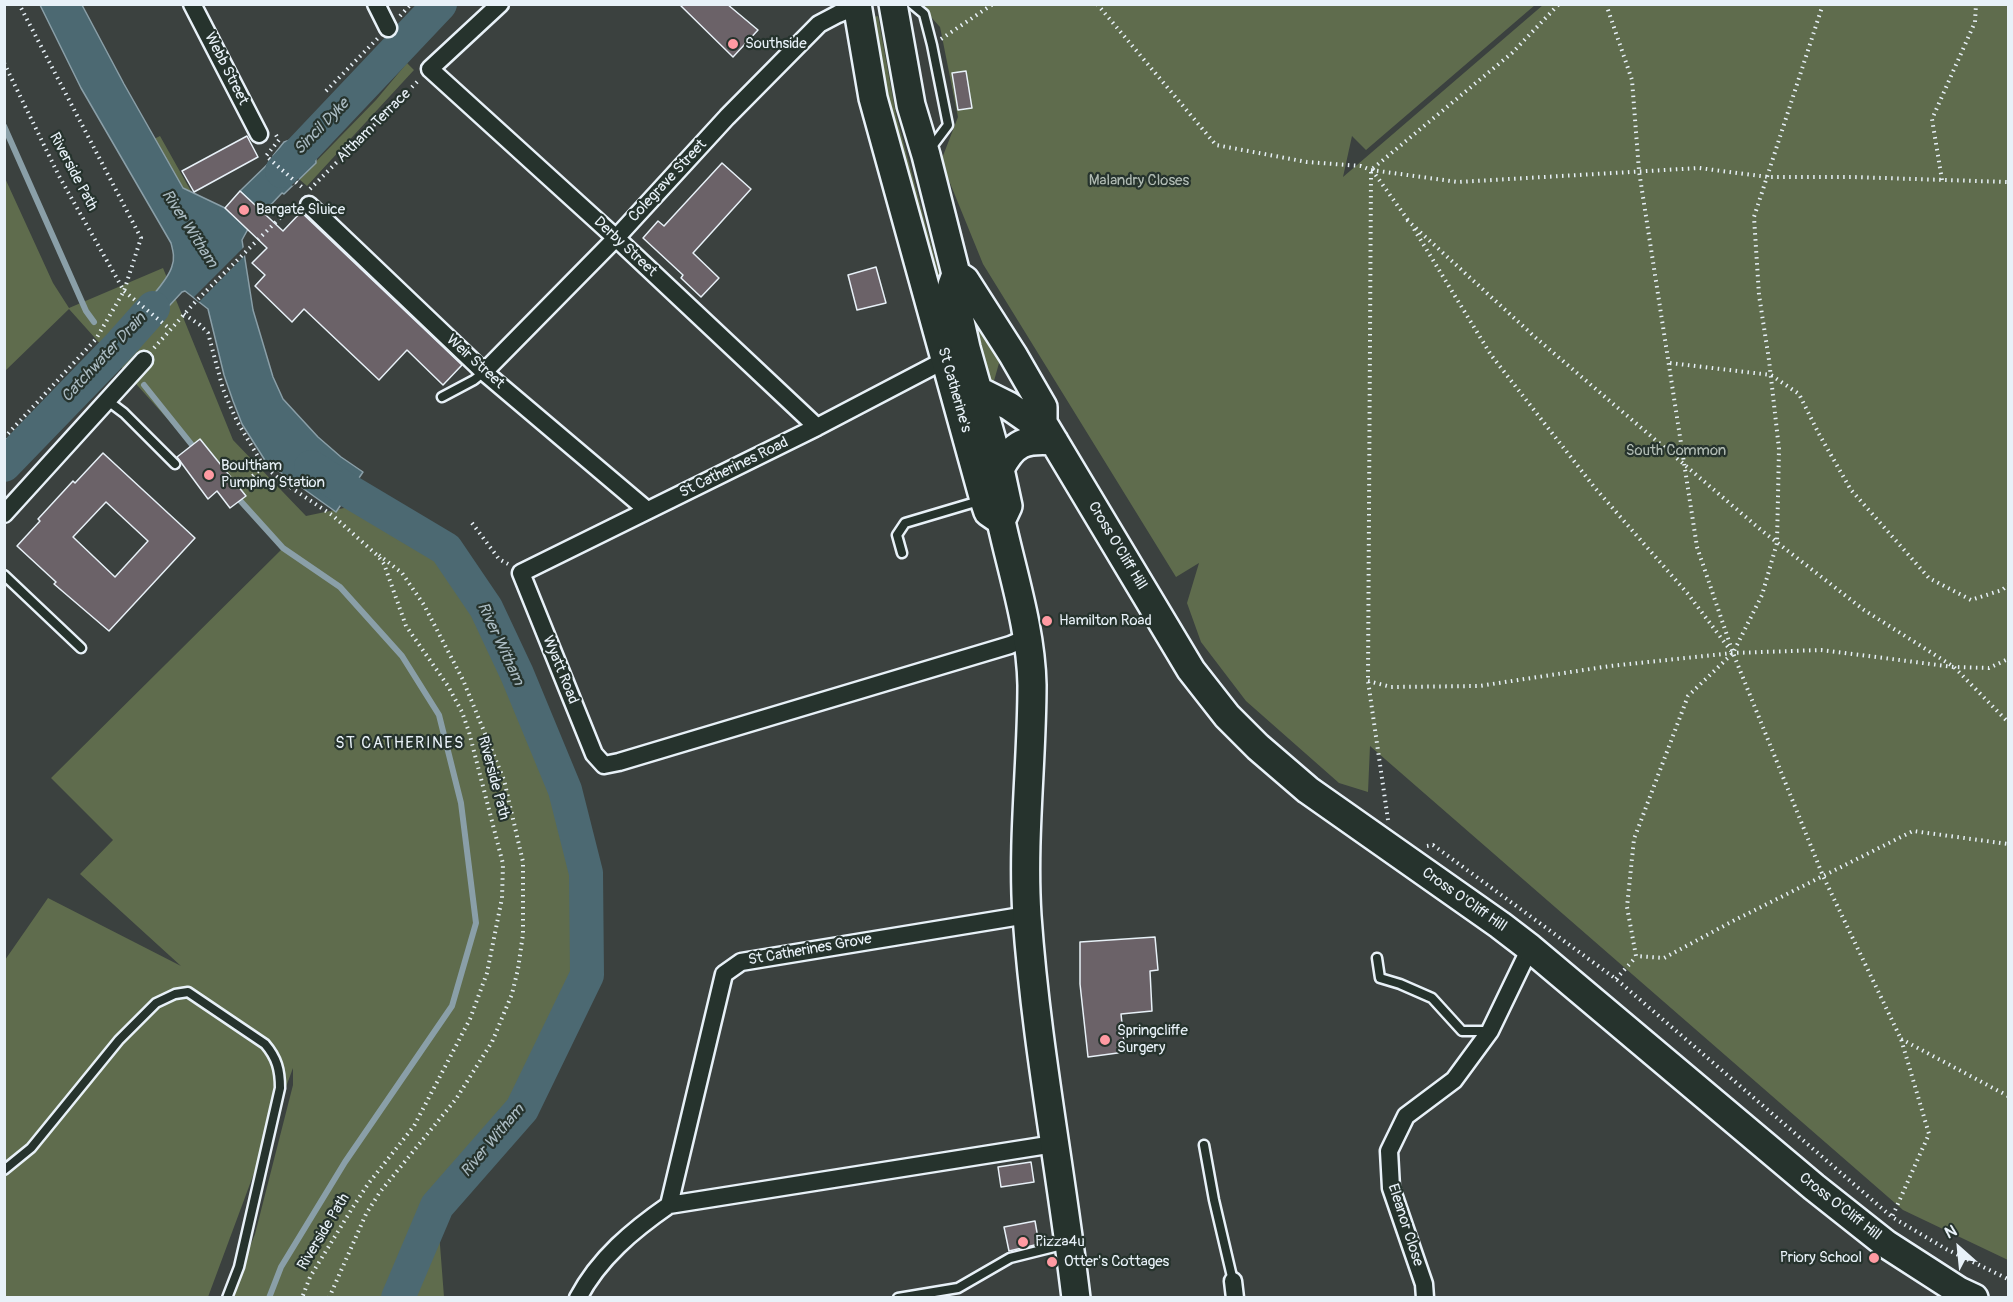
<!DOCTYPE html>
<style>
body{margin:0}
#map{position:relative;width:2013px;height:1302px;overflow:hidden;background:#3b413f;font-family:Pangolin,sans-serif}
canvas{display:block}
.frame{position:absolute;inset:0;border:6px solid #e8f1f8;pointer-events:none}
.north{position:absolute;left:1929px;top:1218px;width:60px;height:60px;-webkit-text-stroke:4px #26332d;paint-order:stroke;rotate:333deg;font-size:16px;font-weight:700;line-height:24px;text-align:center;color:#e8f1f8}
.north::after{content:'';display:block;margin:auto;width:21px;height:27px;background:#e8f1f8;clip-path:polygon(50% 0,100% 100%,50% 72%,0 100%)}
</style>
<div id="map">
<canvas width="2013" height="1302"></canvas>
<div class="frame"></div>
<div class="north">N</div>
</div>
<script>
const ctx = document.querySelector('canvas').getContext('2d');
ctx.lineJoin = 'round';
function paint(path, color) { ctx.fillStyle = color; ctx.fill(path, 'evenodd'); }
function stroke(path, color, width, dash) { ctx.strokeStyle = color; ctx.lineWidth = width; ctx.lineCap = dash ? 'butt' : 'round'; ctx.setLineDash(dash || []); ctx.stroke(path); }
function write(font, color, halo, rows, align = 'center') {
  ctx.font = font + ' Pangolin,sans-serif'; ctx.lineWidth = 4.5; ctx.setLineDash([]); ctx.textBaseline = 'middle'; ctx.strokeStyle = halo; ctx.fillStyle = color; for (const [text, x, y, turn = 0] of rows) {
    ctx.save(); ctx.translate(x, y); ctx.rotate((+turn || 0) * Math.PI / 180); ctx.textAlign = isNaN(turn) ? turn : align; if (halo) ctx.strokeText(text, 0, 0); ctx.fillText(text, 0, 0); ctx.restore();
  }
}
const green = new Path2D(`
 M920,5H1535L1366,150L1352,136L1343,177L1543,5H2008V1260L1903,1210L1370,746L1368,792L1339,783L1246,701L1201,642L1187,603L1199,563L1176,577L983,264L941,161L958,117L940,27Z
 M878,16L896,115L961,354L955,349L900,162L869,18Z
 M407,63L414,70L307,186L299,179L376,100Z
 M160,136L192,193L183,188L179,183L154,139Z
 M4,176L53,283L69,308L163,268L233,440L306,516L368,503L446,549L486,608L517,674L565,790L586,873L587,975L522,1109L437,1206L444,1297H230L255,1234L293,1085V1068L208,1297H5V960L48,898L181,966L80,874L113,840L51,778L283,548L69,309L5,371Z
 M960,282L1001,356L992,388L986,383Z`);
const water = new Path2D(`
 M40,5H82L124,84L183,188L225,208L248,229L242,240L253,310L273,377L283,399L318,437L341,457L363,472L336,512L266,462L242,424L233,401L224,375L208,309L185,291L182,292L130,348L115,336C128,322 168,283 172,266C175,258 173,251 171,243L81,88Z
 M314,125L316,163L284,194L282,193L263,213L240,191L274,158L273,156L284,142L296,138Z`);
const pier = new Path2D(`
 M275,157L299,179L293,186L269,164Z
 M246,245L247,253L199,302L194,297Z`);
const stream = new Path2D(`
 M4,126L86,311L94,322
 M144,385L196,450
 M236,496L283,548L340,587L402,656L439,715L461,803L476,923L452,1006L345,1162L281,1267L269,1298`);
const river = new Path2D(`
 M282,171L440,4
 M4,465L121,344L153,308
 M311,467L347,490L446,549L486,608L517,674L565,790L586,873L587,975L522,1109L437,1206L398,1298`);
const building = new Path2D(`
 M679,4H727L758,30L733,57Z
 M966,71L972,108L958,110L952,73Z
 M247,136L258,157L194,192L182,171Z
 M722,163L751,189L693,253L719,278L701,297L681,278L683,275L643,238L658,221L664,226Z
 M240,191L283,231L301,212L462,365L443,385L407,350L379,380L304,309L292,322L255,286L265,275L252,263L267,248L225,208Z
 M876,267L886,303L857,310L848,275Z
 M200,439L246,496L230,508L217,491L208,499L177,457Z
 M103,453L195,538L109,631L54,584L56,582L17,546L40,521L38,519L73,481L75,483ZM106,502L148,541L115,577L73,537Z
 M1155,937L1158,970L1150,971L1152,1011L1121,1014L1125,1052L1088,1057L1080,984V942Z
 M1031,1162L1034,1182L1001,1187L998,1167Z
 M1035,1221L1039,1244L1009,1251L1004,1227Z`);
const path = new Path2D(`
 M1097,4L1216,145L1307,162L1361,166L1371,170L1458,182L1699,168L1768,177H1852L2008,182
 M1606,4L1632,80L1639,171L1697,547L1733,653L1823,876L1901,1039L1929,1134L1892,1217
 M1823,4L1754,217L1759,295L1769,360L1779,449L1777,543L1762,595L1733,653L1688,696L1634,839L1627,907L1636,956L1664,958L1733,921L1913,831L2008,844
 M400,16L411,4
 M941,39L993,4
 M4,63L59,176L124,291L170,329
 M326,91L378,38
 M276,135L279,140L266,156L304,189
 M1372,170L1408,220
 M1942,180L1932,119L1975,22L1976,4
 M310,189L419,80
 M1407,220L1536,338L1761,530L1864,610L1954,667L2008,722
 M1414,229L1491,355L1595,488L1688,594L1731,651
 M184,314L200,325L208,333L223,389L231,408L238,423L263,465L284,483L332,515L378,556L384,564L406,626L448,686L462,712L469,732L503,864L502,898L487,973L470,1019L414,1126L368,1184L353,1207L310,1277L302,1298
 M154,348L197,300L293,205
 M1670,363L1771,375L1799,394L1819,434L1851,490L1929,578L1971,600L2002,590L2008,585
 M4,438L96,339L124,291L141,238L19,4
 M248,480L264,466
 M472,523L499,559L508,564
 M1368,681L1391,687L1479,686L1610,666L1733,653L1821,650L1954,667L1989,668L2008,659
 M1388,820L1368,681L1371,170L1512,53L1559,4
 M1427,846L1433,845L1616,979L1892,1217L1946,1249L2008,1279
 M1616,979L1636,957
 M1901,1039L2008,1096
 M329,1298L366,1214L380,1192L456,1099L492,1042L512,994L518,969L523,934V862L504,780L463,680L424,605L402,573L379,555`);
const service = new Path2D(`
 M912,4L924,14L932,45L948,125L930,149
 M442,397L474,380L484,372
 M108,401L124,413L175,464
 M902,553L897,535L905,523L979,501
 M4,575L81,648
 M1377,958L1380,978L1400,984L1432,998L1462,1031H1489
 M1204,1145L1214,1200L1233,1281
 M4,1170L31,1148L119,1040L156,1003L175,994L188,992L265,1044C277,1058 280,1070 280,1088L239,1267L227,1298
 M898,1298L958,1288L1010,1258L1066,1244`);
const minor = new Path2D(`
 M192,4L259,134
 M376,4L388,28
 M500,4L430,69L616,238L817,427
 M309,205L484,372L647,510
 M945,360L817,427L521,573L594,754L604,765L619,762L1010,645L1028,637
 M484,372L616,238L727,117L819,24L838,14L862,4
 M4,514L144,360
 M669,1205L724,974L741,962L1027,915
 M1233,1281L1235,1298
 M578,1298C599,1258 633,1230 669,1205L1054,1144
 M1425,1298L1424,1284L1391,1188L1389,1151L1406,1116L1454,1080L1490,1031L1530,948`);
const primary = new Path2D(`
 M857,4L873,98L984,500L988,512L1001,521
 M893,4L911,105L926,155L956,274L952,285L966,348L1000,469L1008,506L1001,521
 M956,274L965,280L1013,355L1043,407V423
 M967,385L1009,406L1032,422L1043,423
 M1043,423L1191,670L1227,716L1258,747L1308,790L1500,925L1530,948L1814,1187L1886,1244L1959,1291L1974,1298
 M1000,469C1014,442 1025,439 1054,441
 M1001,521C1013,575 1031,630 1032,685C1032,762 1022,839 1027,916C1036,1044 1061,1170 1076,1298`);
const markers = [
 [733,44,6,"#ff9aa2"],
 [244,210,6,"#ff9aa2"],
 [209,475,6,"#ff9aa2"],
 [1047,621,6,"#ff9aa2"],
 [1105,1040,6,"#ff9aa2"],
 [1023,1242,6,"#ff9aa2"],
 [1874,1258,6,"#ff9aa2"],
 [1052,1262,6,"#ff9aa2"]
];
const poiNames = [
 ["Southside",745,44],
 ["Bargate Sluice",256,210],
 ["Boultham",221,466],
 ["Pumping Station",221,483],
 ["Hamilton Road",1059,621],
 ["Springcliffe",1117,1031],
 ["Surgery",1117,1048],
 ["Pizza4u",1035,1242],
 ["Priory School",1862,1258,"right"],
 ["Otter's Cottages",1064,1262]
];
const streetNames = [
 ["Webb Street",226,69,63],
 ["Altham Terrace",374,126,-45],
 ["Riverside Path",73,172,62],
 ["Colegrave Street",668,181,-47],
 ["Derby Street",625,247,43],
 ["Weir Street",475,362,42],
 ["St Catherine's",954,390,74],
 ["St Catherines Road",734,468,-26],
 ["Cross O'Cliff Hill",1117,546,59],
 ["Wyatt Road",560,670,68],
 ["Riverside Path",493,778,75],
 ["Cross O'Cliff Hill",1464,900,35],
 ["St Catherines Grove",810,950,-10],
 ["Cross O'Cliff Hill",1840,1207,38],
 ["Eleanor Close",1405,1225,72],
 ["Riverside Path",324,1232,-59]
];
const parkNames = [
 ["Malandry Closes",1139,181],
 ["South Common",1676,451]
];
const waterNames = [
 ["Sincil Dyke",322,127,-46],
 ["River Witham",189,229,57],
 ["Catchwater Drain",104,358,-47],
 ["River Witham",500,644,65],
 ["River Witham",493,1141,-50]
];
const neighbourhoodNames = [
 ["ST CATHERINES",400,744]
];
paint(green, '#5f6c4d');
paint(water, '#4c6972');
stroke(water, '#8a9fa8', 1.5);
paint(pier, '#3b413f');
stroke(stream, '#8a9fa8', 6);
stroke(river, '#4c6972', 34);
paint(building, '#6b6268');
stroke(building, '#e8f1f8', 1.5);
stroke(service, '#e8f1f8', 13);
stroke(minor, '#e8f1f8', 21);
stroke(primary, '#e8f1f8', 32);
stroke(path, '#e8f1f8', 4, [1.5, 4.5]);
stroke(service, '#26332d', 8);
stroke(minor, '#26332d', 16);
stroke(primary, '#26332d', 27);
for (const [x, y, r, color] of markers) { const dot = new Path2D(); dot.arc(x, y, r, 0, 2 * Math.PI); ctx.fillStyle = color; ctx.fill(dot); stroke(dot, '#26332d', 2); }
write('15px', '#e8f1f8', '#26332d', poiNames, 'left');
write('15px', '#e8f1f8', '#26332d', streetNames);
write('15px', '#b1bcb4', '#26332d', parkNames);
write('italic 16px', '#aabbc2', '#26332d', waterNames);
ctx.letterSpacing = '1.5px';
write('16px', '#e8f1f8', '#26332d', neighbourhoodNames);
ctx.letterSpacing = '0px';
</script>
